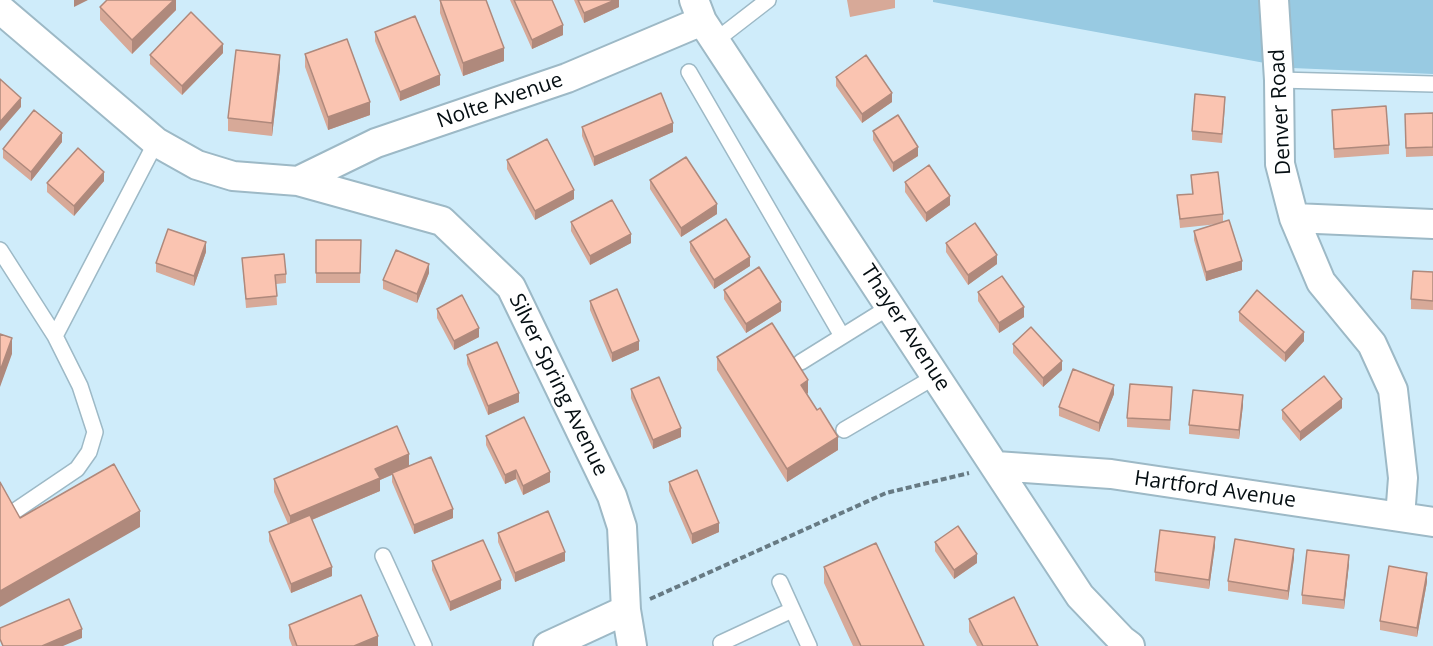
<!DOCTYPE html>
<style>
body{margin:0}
canvas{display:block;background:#cfecfa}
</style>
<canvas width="1433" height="646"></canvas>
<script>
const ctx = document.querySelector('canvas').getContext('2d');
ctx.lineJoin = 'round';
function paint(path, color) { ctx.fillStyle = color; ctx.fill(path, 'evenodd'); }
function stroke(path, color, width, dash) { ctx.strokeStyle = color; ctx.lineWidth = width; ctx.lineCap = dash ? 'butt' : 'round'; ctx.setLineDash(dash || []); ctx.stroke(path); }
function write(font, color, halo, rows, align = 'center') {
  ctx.font = font + ' "Open Sans",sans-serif'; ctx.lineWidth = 6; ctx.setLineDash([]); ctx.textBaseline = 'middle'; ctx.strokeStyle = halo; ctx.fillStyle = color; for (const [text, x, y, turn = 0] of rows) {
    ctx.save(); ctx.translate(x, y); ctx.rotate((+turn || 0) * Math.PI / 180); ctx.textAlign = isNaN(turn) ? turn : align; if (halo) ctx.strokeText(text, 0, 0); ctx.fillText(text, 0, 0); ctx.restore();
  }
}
const green = new Path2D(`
 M933,0H1433V74L1292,68L933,2Z`);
const path = new Path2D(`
 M650,599L886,493L969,473`);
const service = new Path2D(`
 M715,41L768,0
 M689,72L842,336
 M1279,80L1433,84
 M0,250L55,336
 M801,362L891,306
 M844,430L936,376
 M9,515L77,469L89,452L95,432L80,386L55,336L156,142
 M383,556L424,646
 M780,582L809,646
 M723,646L721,643L792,610`);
const minor = new Path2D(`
 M694,0L702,21L1080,596L1122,640L1130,646
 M1274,0L1279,80L1280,164L1294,218L1321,282L1372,344L1393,390L1403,478L1400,517
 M0,9L156,142L197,165L233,176L298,181L442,221L511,287L612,496L622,527L626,610L632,646
 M298,181L376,143L567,78L702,21
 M1294,218L1433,224
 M996,466L1111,474L1433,522
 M548,646L626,610`);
const wall = new Path2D(`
 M176,0V10L132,54L100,20V7Z
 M440,0L504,61L463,76L440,13Z
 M510,0H552L563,35L532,49Z
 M574,0H619V7L584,23Z
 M847,0H895V8L850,17Z
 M375,32L440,85L400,101L375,41Z
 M223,53L182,95L150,64V55Z
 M305,54L370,115L328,130L305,67Z
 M280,68L272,136L228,131V118Z
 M836,77L892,102L862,123L836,86Z
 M1225,106L1222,143L1192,140V131Z
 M1332,110L1389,145V154L1334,158Z
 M1433,113V156L1406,157L1405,124Z
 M582,127L673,132L594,166L582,136Z
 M873,131L918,156L893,172L873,140Z
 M62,142L31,181L3,158V149Z
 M507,160L574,199L535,220L507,169Z
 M1191,175L1223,214V222L1242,270L1206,281L1194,240V231L1218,224L1180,228L1177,195L1192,194Z
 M650,180L717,214L681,237L650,189Z
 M104,181L74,216L47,192V183Z
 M905,182L950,205L926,222L905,192Z
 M571,222L631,243L590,265L571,231Z
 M316,240H361L360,283H316Z
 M690,242L750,266L714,289L690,251Z
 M946,243L997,264L968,285L946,252Z
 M206,252L194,286L156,272V263Z
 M242,258L286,274V283L276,284L277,305L246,308Z
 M1433,272V310L1411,309V299Z
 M429,273L417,303L383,289V280Z
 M724,290L781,311L746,333L724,299Z
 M978,292L1024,317L999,333L978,301Z
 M590,301L639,350L612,362L590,310Z
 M437,309L479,337L454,350L437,318Z
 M1239,312L1304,341L1285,362L1239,321Z
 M1013,344L1062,370L1043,387L1013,353Z
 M467,355L519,402L488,415L467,364Z
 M717,357L808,393L807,394L817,410L838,450L787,482L717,370Z
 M631,389L681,437L653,449L631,398Z
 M1114,394L1099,432L1059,416V407Z
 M1172,396L1170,430L1127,427V418Z
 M1243,405L1239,439L1189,434V425Z
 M1342,408L1300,441L1282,419V410Z
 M486,436L550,482L523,495L516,479L505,484L486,445Z
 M409,466L453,518L414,534L392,482V475L380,480V491L312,520L332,576L291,593L269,541V532L288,524L274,492V479Z
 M669,482L719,532L692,544L669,491Z
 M498,533L565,561L515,582L498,542Z
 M935,542L977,563L954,579L935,551Z
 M1215,546L1209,589L1155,581V572Z
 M1294,558L1288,600L1228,591V581Z
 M432,561L501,589L450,611L432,570Z
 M1349,564L1344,609L1302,604V595Z
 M824,567L924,646H853L824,583Z
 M1427,582L1417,637L1380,630V621Z
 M969,619L1038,646H977L969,632Z
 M289,625L378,646H292L289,638Z`);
const shadedWall = new Path2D(`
 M74,0H88L74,7Z
 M174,0H176V10L132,54V40Z
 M615,0H619V7L584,23V13Z
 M563,25V35L532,49V40Z
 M223,44V53L182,95V86Z
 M504,48V61L463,76V63Z
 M280,55V68L272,136V123Z
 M440,75V85L400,101V92Z
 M892,93V102L862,123V114Z
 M21,98V107L0,131V122Z
 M370,102V115L328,130V117Z
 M673,123V132L594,166V157Z
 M62,133V142L31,181V172Z
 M918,147V156L893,172V163Z
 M104,172V181L74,216V206Z
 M574,190V199L535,220V211Z
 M950,196V205L926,222V213Z
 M717,204V214L681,237V228Z
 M631,234V243L590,265V256Z
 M206,242V252L194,286V276Z
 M997,255V264L968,285V275Z
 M750,257V266L714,289V280Z
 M1242,261V270L1206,281V272Z
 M429,264V273L417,303V294Z
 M781,302V311L746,333V324Z
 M1024,307V317L999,333V323Z
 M479,328V337L454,350V341Z
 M1304,332V341L1285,362V353Z
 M12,338V354L0,387V371Z
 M639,341V350L612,362V353Z
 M1062,361V370L1043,387V378Z
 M808,380V393L801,398V385Z
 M1114,385V394L1099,432V423Z
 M519,393V402L488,415V406Z
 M1243,395V405L1239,439V430Z
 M1342,399V408L1300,441V432Z
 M681,428V437L653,449V440Z
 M838,437V450L787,482V469Z
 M409,454V467L380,480V491L290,529V516L375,469Z
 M516,470V479L505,484V475Z
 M550,472V482L523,495V486Z
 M453,509V518L414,534V525Z
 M140,511V527L0,607V591Z
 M719,523V532L692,544V534Z
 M1215,537V546L1209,589V580Z
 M1294,549V558L1288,600V591Z
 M565,552V561L515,582V573Z
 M977,554V563L954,579V570Z
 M1349,555V564L1344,609V600Z
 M332,567V576L291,593V584Z
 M1427,573V582L1417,637V628Z
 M501,580V589L450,611V602Z
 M82,629V638L63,646H42Z
 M378,636V646H354Z`);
const building = new Path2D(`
 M107,0H174L132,40L100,7Z
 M440,0H486L504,48L463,63Z
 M514,0H552L563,25L532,40Z
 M578,0H615L584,13Z
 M191,12L223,44L182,86L150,55Z
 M415,16L440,75L400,92L375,32Z
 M347,39L370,102L328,117L305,54Z
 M236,50L280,55L272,123L228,118Z
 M866,55L892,93L862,114L836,77Z
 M0,79L21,98L0,122Z
 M661,93L673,123L594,157L582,127Z
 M1195,94L1225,97L1222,134L1192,131Z
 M1386,106L1389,145L1334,149L1332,110Z
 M34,110L62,133L31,172L3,149Z
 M1433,113V147L1406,148L1405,114Z
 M898,115L918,147L893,163L873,131Z
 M547,139L574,190L535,211L507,160Z
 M78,148L104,172L74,206L47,183Z
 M686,157L717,204L681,228L650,180Z
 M929,165L950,196L926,213L905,182Z
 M1218,172L1223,214L1180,219L1177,195L1193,194L1191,175Z
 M612,200L631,234L590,256L571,222Z
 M726,219L750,257L714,280L690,242Z
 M1229,220L1242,261L1206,272L1194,231Z
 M975,223L997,255L968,275L946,243Z
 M168,229L206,242L194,276L156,263Z
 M316,240H361L360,273H316Z
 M396,250L429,264L417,294L383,280Z
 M284,254L286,274L275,275L277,296L246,299L242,258Z
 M759,267L781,302L746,324L724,290Z
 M1413,271L1433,272V301L1411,299Z
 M1002,276L1024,307L999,323L978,292Z
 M617,289L639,341L612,353L590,301Z
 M1257,290L1304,332L1285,353L1239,312Z
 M462,295L479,328L454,341L437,309Z
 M772,323L808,380L801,385L817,410L820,408L838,437L787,469L717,357Z
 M1031,327L1062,361L1043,378L1013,344Z
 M0,334L12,338L0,371Z
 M497,342L519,393L488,406L467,355Z
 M1073,369L1114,385L1099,423L1059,407Z
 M1324,376L1342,399L1300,432L1282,410Z
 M659,377L681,428L653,440L631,389Z
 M1130,384L1172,387L1170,420L1127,418Z
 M1193,390L1243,395L1239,430L1189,425Z
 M524,417L550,472L523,486L516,470L505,475L486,436Z
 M397,426L409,454L375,469L380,478L290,516L274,479Z
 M431,457L453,509L414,525L392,473Z
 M114,464L140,511L0,591V482L20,518Z
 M697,470L719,523L692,534L669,482Z
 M548,511L565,552L515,573L498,533Z
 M310,515L332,567L291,584L269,532Z
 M958,526L977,554L954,570L935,542Z
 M1160,530L1215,537L1209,580L1155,572Z
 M1235,539L1294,549L1288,591L1228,581Z
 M483,540L501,580L450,602L432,561Z
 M876,543L924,646H861L824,567Z
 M1307,550L1349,555L1344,600L1302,595Z
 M1389,566L1427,573L1417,628L1380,621Z
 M361,595L378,636L354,646H297L289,625Z
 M1014,597L1038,646H983L969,619Z
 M69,599L82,629L42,646H3L0,639V628Z`);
const streetNames = [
 ["Nolte Avenue",500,101,-19],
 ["Denver Road",1281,112,-93],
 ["Thayer Avenue",905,328,57],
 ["Silver Spring Avenue",558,385,64],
 ["Hartford Avenue",1215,490,8]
];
paint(green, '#98cae2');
stroke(service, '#9db9c6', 18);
stroke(minor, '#9db9c6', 32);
stroke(path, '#677a83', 4, [6, 3]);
stroke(service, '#fff', 15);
stroke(minor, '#fff', 28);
paint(wall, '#d7a998');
paint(shadedWall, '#af897c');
paint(building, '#fac4b1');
stroke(building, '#af897c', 1.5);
write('21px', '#050e12', '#fff', streetNames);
</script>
